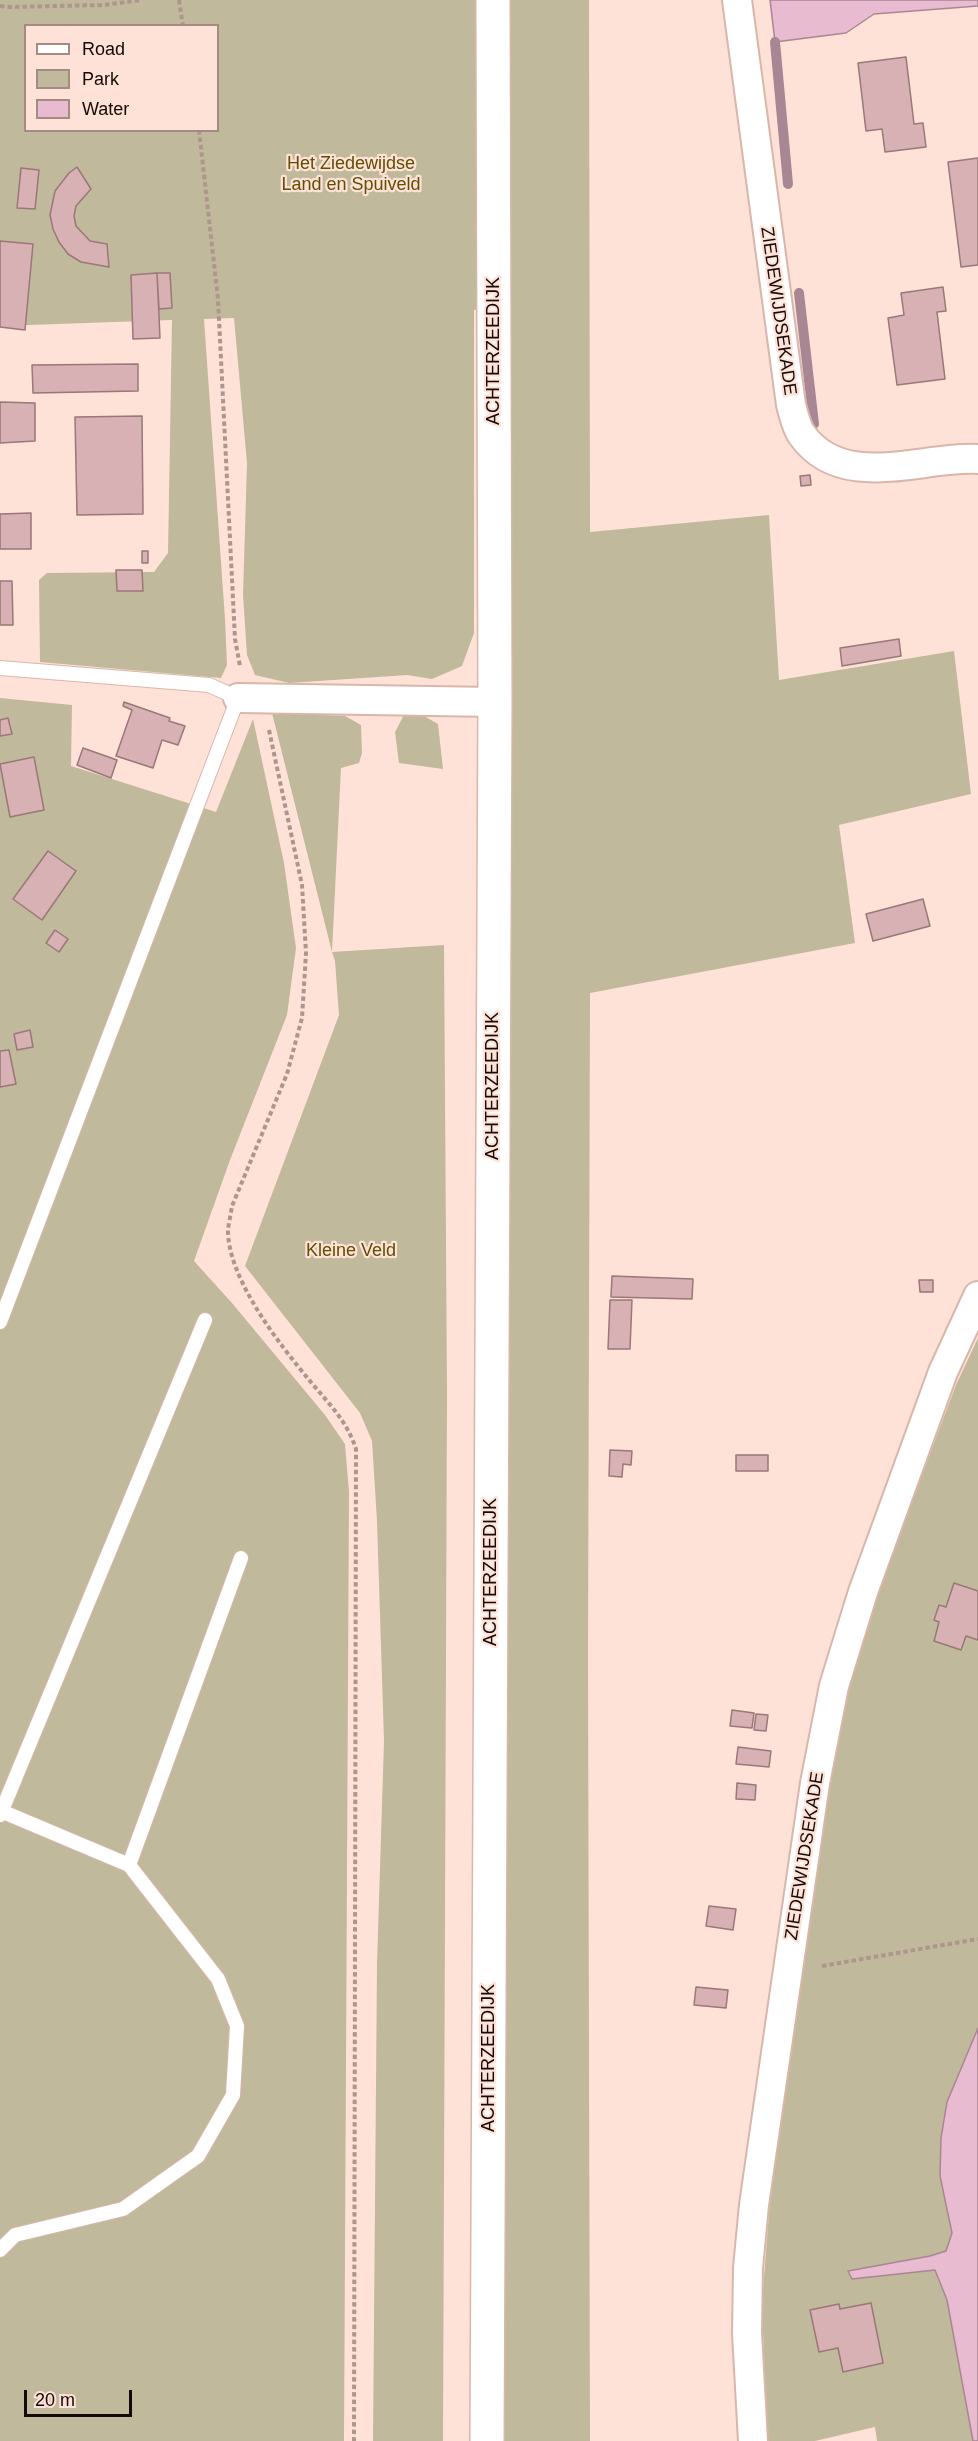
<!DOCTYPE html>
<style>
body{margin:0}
#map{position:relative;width:978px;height:2441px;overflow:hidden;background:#ffe2d7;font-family:Helvetica,sans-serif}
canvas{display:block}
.legend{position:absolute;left:24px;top:24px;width:195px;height:108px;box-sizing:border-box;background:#ffe2d7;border:2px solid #a18b83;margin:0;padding:8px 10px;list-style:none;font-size:18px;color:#140905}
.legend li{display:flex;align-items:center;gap:12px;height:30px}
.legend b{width:30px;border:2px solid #a18b83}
.scale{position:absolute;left:24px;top:2390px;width:108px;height:27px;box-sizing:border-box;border:3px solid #140905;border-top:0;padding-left:8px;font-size:18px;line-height:21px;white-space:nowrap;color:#140905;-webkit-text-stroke:4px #ffe2d7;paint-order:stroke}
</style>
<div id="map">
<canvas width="978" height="2441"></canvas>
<ul class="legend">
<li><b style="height:8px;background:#fff"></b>Road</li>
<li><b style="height:16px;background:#c1b99b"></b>Park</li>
<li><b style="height:16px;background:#e9bbd0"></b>Water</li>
</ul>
<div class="scale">20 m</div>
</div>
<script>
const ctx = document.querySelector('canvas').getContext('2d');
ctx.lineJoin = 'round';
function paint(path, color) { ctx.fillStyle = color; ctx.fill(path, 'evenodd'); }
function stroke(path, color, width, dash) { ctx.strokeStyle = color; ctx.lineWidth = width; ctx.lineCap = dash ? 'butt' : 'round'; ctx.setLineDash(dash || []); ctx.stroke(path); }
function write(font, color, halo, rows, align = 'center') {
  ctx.font = font + ' Helvetica,sans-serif'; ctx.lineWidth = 4.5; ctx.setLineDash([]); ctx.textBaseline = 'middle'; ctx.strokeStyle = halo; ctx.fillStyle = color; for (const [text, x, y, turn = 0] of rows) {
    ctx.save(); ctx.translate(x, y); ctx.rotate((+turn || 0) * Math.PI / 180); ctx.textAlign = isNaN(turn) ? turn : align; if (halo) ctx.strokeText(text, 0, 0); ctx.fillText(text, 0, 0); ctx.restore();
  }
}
const green = new Path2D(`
 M0,0H488L493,309L474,310V633L462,666L432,679L407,675L289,683L255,675L247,655L243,595L247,463L234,318L204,319L225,619L227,665L221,678L40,662L39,580L47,573L154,572L168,553L172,320L0,326ZM26,26H218V130H26Z
 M510,0H589L590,532L769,515L779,680L954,651L971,794L839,825L855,943L590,993L588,1656L590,2441H501L508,1676Z
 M0,698L72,705L71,766L216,812L253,719L284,863L296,948L287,1015L230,1160L194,1261L232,1303L325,1415L345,1444L349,1492L344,2441H0Z
 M272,713L345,716L361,725L362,753L359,763L341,768L332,952L444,945L447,1392L443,2441H373L377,1964L384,1741L377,1521L372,1441L360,1413L245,1266L339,1015L335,961L332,952Z
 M405,713L424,716L438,724L443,769L399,763L395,732Z
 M978,1338V2441H877L875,2427L815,2441H767L762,2303L771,2188L807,1923L842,1719L853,1658L956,1385ZM970,2046L950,2317L947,2300L935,2270L849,2271L930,2256L946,2251L952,2233L940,2176L941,2138L947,2102Z`);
const water = new Path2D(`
 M770,0H978V6L874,14L846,33L775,42Z
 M978,2028V2441H973L947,2300L935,2270L852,2279L848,2271L930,2256L946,2251L952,2233L940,2176L941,2138L947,2102Z`);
const stream = new Path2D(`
 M775,42L788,184
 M799,293L814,424`);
const building = new Path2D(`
 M906,57L914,124L923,123L926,147L885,152L882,129L866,131L858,63Z
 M978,158V265L961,267L948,162Z
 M77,167L91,189L76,206L74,216L76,226L90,241L107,244L109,267L81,262L68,254L59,242L53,229L50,215L55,191L69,173Z
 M21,168L39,170L35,209L17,208Z
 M0,241L33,244L25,330L0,327Z
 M157,273L160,338L133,339L131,275Z
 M157,273H170L172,308L159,309Z
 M943,287L946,311L937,312L945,379L897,385L888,318L904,315L901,293Z
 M138,364V391L33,393L32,365Z
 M0,402L35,403V441L0,443Z
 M142,416L143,514L77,515L75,417Z
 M810,475L811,485L801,486L800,476Z
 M31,513V549H0V514Z
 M142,551H148V563H142Z
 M116,570H142L143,591H117Z
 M0,581H12L13,625H0Z
 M899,639L901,656L842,666L840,648Z
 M124,702L170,718L169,721L185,726L178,745L162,740L153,768L116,756L132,710L123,706Z
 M8,718L12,734L0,736V720Z
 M83,748L117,760L111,778L77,765Z
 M34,757L44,810L10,817L0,764Z
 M48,851L76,871L42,920L13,899Z
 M923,899L930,926L873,941L866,914Z
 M55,930L68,939L59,952L46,943Z
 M30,1030L33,1047L17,1050L14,1034Z
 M9,1050L16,1084L0,1087V1051Z
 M612,1276L693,1279L692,1299L611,1297Z
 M919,1280H933V1292H920Z
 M610,1300H632L630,1349H608Z
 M610,1450L632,1451L631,1465L623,1464L622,1477L609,1476Z
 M736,1455H768V1471H736Z
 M954,1583L978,1591V1640L966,1636L961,1650L934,1641L939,1622L934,1620L939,1605L946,1607Z
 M732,1710L754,1713L752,1728L730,1726Z
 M756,1714L768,1715L766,1731L754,1730Z
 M738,1747L771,1751L769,1767L736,1764Z
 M737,1783L756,1785L755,1800L736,1799Z
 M709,1906L736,1909L733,1930L706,1926Z
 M696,1987L728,1990L726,2008L694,2005Z
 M871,2303L883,2363L843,2372L838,2348L819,2352L810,2310L839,2304L840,2309Z`);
const path = new Path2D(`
 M179,0L183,26
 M0,6L10,7L104,5L141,0
 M199,130L218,299L235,639L240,666
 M269,730L302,885L306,953L302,1018L287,1074L232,1206C231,1213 229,1222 228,1229C227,1278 280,1345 310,1381C329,1404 347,1421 356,1449L354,2441
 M822,1966L978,1939`);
const service = new Path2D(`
 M0,668L209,685L238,698L0,1322
 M0,1815L205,1320
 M129,1865L241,1558
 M0,2250L15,2235L123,2209L198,2156L233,2095L237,2026L218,1979L129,1865L1,1811`);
const minor = new Path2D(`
 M737,0L791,405C794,415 796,427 802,435C843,492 921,456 978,459
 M238,698L495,702
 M753,2441L747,2333L748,2268L754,2205L815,1783L834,1686L863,1592L943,1372L978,1296`);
const secondary = new Path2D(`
 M487,2441L495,702L493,0`);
const parkNames = [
 ["Het Ziedewijdse",351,164],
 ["Land en Spuiveld",351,185],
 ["Kleine Veld",351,1251]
];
const streetNames = [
 ["ZIEDEWIJDSEKADE",778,311,82],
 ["ACHTERZEEDIJK",494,351,-90],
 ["ACHTERZEEDIJK",493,1086,-90],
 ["ACHTERZEEDIJK",491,1572,-90],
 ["ZIEDEWIJDSEKADE",805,1856,-81],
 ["ACHTERZEEDIJK",489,2058,-90]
];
paint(green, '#c1b99b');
paint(water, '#e9bbd0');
stroke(water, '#a98693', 1.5);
stroke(stream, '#a98693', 10);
paint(building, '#d7b1b3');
stroke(building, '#9a7778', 1.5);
stroke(service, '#d9b6a9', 16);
stroke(minor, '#d9b6a9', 32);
stroke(secondary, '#d9b6a9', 36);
stroke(path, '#ad968e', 4, [4.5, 3]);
stroke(service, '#fff', 14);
stroke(minor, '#fff', 28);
stroke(secondary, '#fff', 33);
write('18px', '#5f4f00', '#ffe2d7', parkNames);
write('18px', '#140905', '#ffe2d7', streetNames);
</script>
